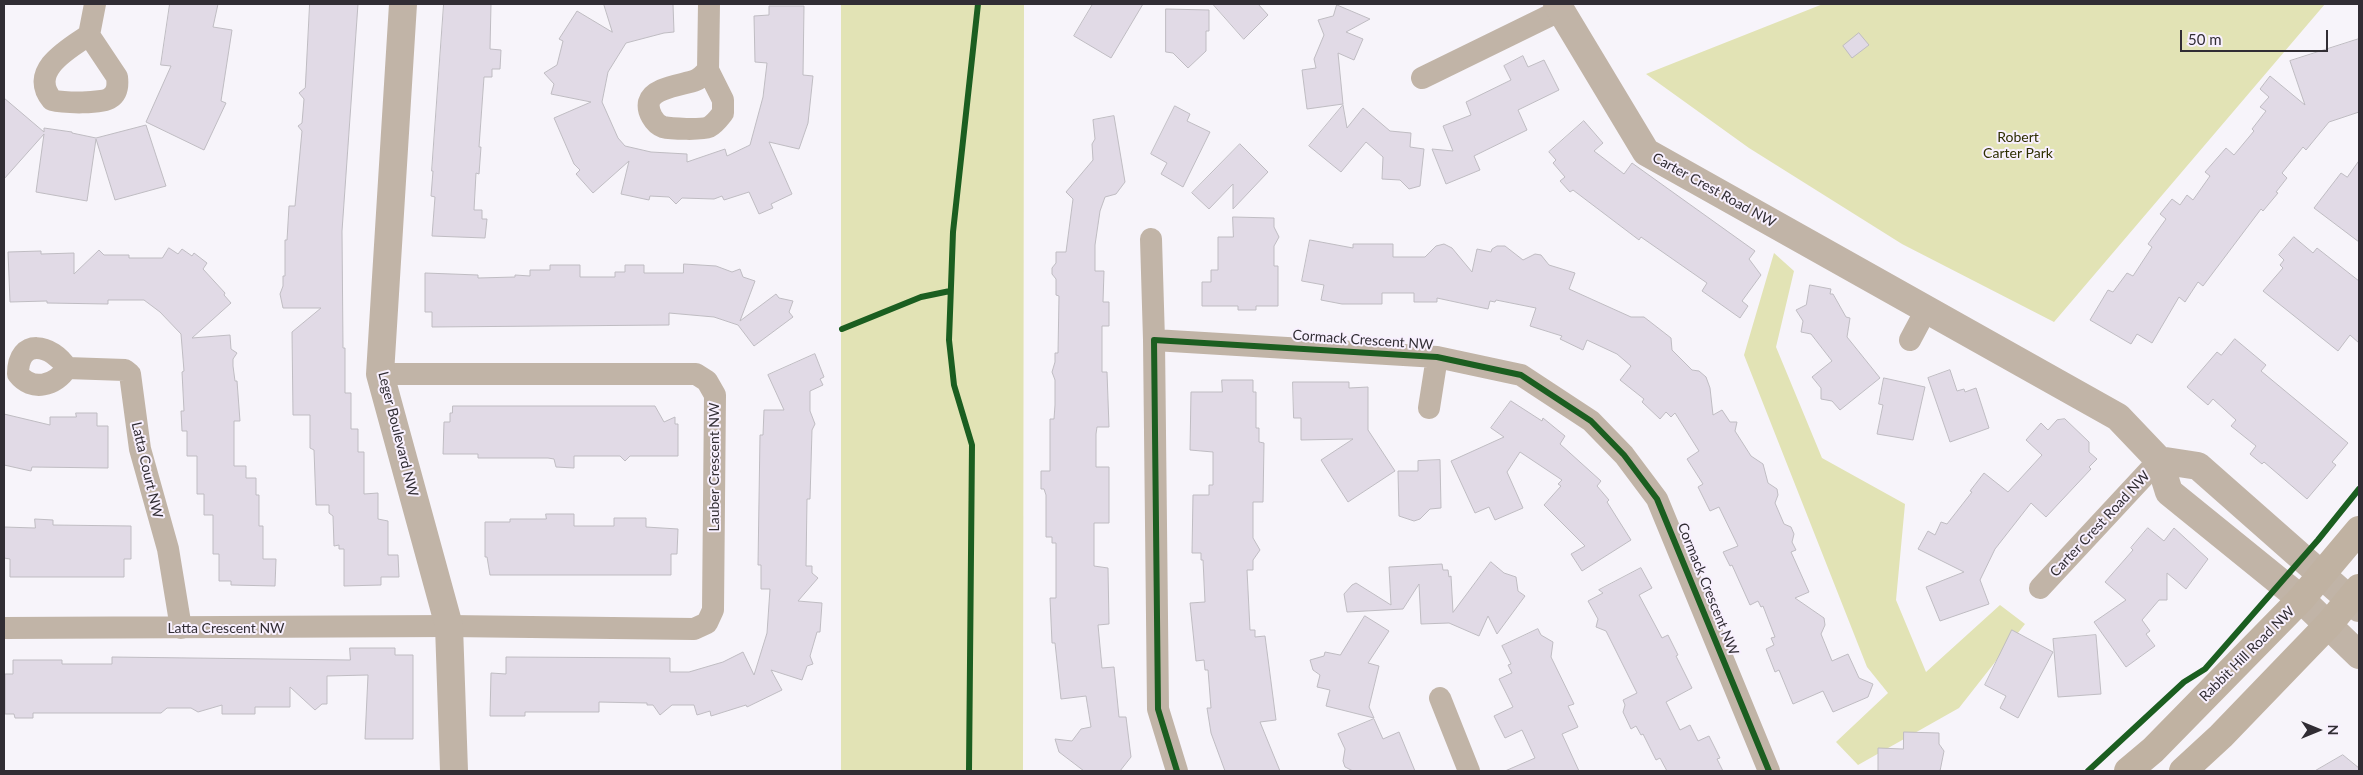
<!DOCTYPE html>
<style>
body{margin:0}
#map{position:relative;width:2363px;height:775px;overflow:hidden;background:#f7f4fa;font-family:Lato,sans-serif}
canvas{display:block}
.frame{position:absolute;inset:0;border:5px solid #312d34;pointer-events:none}
.north{position:absolute;left:2293px;top:705px;width:50px;height:50px;-webkit-text-stroke:4px #f8f0fe;paint-order:stroke;rotate:90deg;font-size:14px;font-weight:700;line-height:20px;text-align:center;color:#312d34}
.north::after{content:'';display:block;margin:auto;width:18px;height:22px;background:#312d34;clip-path:polygon(50% 0,100% 100%,50% 72%,0 100%)}
.scale{position:absolute;left:2180px;top:30px;width:148px;height:22px;box-sizing:border-box;border:2px solid #312d34;border-top:0;padding-left:6px;font-size:15px;line-height:18px;white-space:nowrap;color:#312d34;-webkit-text-stroke:4px #f8f0fe;paint-order:stroke}
</style>
<div id="map">
<canvas width="2363" height="775"></canvas>
<div class="frame"></div>
<div class="north">N</div>
<div class="scale">50 m</div>
</div>
<script>
const ctx = document.querySelector('canvas').getContext('2d');
ctx.lineJoin = 'round';
function paint(path, color) { ctx.fillStyle = color; ctx.fill(path, 'evenodd'); }
function stroke(path, color, width, dash) { ctx.strokeStyle = color; ctx.lineWidth = width; ctx.lineCap = dash ? 'butt' : 'round'; ctx.setLineDash(dash || []); ctx.stroke(path); }
function write(font, color, halo, rows, align = 'center') {
  ctx.font = font + ' Lato,sans-serif'; ctx.lineWidth = 4; ctx.setLineDash([]); ctx.textBaseline = 'middle'; ctx.strokeStyle = halo; ctx.fillStyle = color; for (const [text, x, y, turn = 0] of rows) {
    ctx.save(); ctx.translate(x, y); ctx.rotate((+turn || 0) * Math.PI / 180); ctx.textAlign = isNaN(turn) ? turn : align; if (halo) ctx.strokeText(text, 0, 0); ctx.fillText(text, 0, 0); ctx.restore();
  }
}
const green = new Path2D(`
 M841,4H1024L1023,771H841Z
 M1823,4H2325L2054,322L1902,244L1749,148L1646,74Z
 M1774,253L1794,271L1776,347L1822,458L1905,504L1896,600L1926,672L2000,605L2025,624L1959,708L1858,765L1836,742L1888,693L1867,667L1744,355Z`);
const building = new Path2D(`
 M170,4H218L213,27L232,30L221,101L226,103L204,150L146,122L171,66L161,65Z
 M310,4H358L342,231L343,348H345V393H351V429H358V452H364V494L378,493V519L388,521V555H398L399,577H381V585L344,586V549H339V545L334,546L333,516L329,513V505H316L314,450L310,448V415H293L292,332L321,308H283L280,294L283,286V276H285V240H287L289,206H295L302,131L298,126L302,123L304,99L299,93L305,88Z
 M444,4H491L490,49L501,50L500,69H492V77H484L479,147H481L479,174L476,173L474,210H482V219H487L485,238L432,236L435,197L431,196L433,171H432Z
 M604,4H673L674,32L664,33L626,43L608,72L602,102L618,138L625,146L651,152L687,154V162L725,149L727,156L750,145L763,97L767,63L755,62L754,16L769,15V6H804L803,75L813,76L808,123L799,149L769,142L792,194L771,204L773,208L759,214L749,192L724,200L722,196L714,199L682,198L676,204L669,197L650,196L649,200L621,194L629,161L593,193L576,174L580,170L574,164L554,118L591,102L551,94L554,84L544,73L557,65L563,41L559,39L577,11L612,32Z
 M1093,4H1143L1111,58L1074,36Z
 M1213,4H1258L1268,15L1244,39Z
 M1337,5L1370,19L1346,32L1363,39L1354,60L1338,53L1343,104L1307,109L1302,70L1316,68L1314,59L1324,35L1318,20L1333,16Z
 M1166,9L1209,10V31H1206V51L1188,68L1173,53L1166,52Z
 M1859,33L1869,45L1852,58L1843,46Z
 M2359,39V112L2329,122L2306,150L2303,147L2282,173L2287,178L2276,192L2278,193L2263,211L2261,209L2203,286L2198,282L2185,302L2179,297L2152,343L2137,334L2131,344L2090,320L2108,290L2113,292L2127,273L2133,276L2152,247L2148,244L2166,219L2160,214L2172,199L2180,205L2187,195L2193,200L2210,176L2205,172L2226,148L2234,155L2254,131L2252,129L2266,111L2260,107L2269,97L2260,89L2270,76L2305,105L2290,61Z
 M1523,56L1528,67L1544,60L1559,90L1518,110L1527,130L1474,156L1480,170L1446,184L1432,149L1453,151L1443,126L1471,115L1466,102L1511,80L1504,66Z
 M4,98L44,132V128L72,132V133L96,138L146,125L166,186L115,200L96,139L87,201L36,192L44,134L4,179Z
 M1343,105L1347,128L1363,108L1390,131L1411,133L1410,147L1424,149L1420,186L1409,189L1400,180L1382,179L1383,157L1366,142L1341,172L1309,146Z
 M1175,106L1190,114L1187,121L1210,132L1183,187L1161,174L1167,163L1151,154Z
 M1114,116L1125,182L1116,194L1105,197L1100,211L1095,245V271H1104L1103,302H1109V326H1102V372H1107L1109,427H1097L1096,434V467H1109V523H1094V566L1108,568L1109,624L1098,625L1102,668L1114,667L1119,717H1126L1131,757L1120,771H1084L1059,752L1055,739L1072,741L1081,729L1091,727L1086,696L1061,699L1055,643H1052L1050,598H1056V543H1052V537H1046V495L1044,489H1041V471H1050V419H1054L1055,405V380L1052,372L1055,362V353H1058L1059,296L1056,295V279L1052,274V268L1056,263V252H1066L1073,199L1066,192L1093,160L1092,144L1095,139L1093,120Z
 M1584,121L1603,143L1594,151L1624,174L1632,163L1755,251L1749,259L1761,275L1742,301L1748,306L1740,318L1702,291L1707,283L1641,237L1639,240L1573,190L1570,192L1560,181L1565,177L1553,163L1556,160L1549,152Z
 M1240,144L1268,172L1233,209V184L1209,209L1192,193Z
 M2359,161V242L2314,208L2341,173L2347,177Z
 M1233,217L1274,218V227L1279,237L1274,246V266H1278V306H1256V310H1238V306H1202V282H1211V270H1218V237H1233Z
 M2294,237L2313,253L2317,248L2359,281V343L2350,335L2338,351L2263,291L2283,268L2280,265L2284,260L2279,255Z
 M1310,240L1353,248V244H1393V257H1425L1436,246L1444,244L1452,248L1472,272L1477,249L1491,252L1492,249L1497,246H1505L1523,260L1535,254L1541,255L1549,265L1575,273L1569,289L1631,317H1644L1671,338L1672,350L1692,370L1699,371L1706,377L1710,388L1713,415L1722,410L1730,422H1737L1735,431L1751,456L1763,464L1768,483L1777,489L1778,495L1775,503L1784,524L1791,527L1794,534L1792,542L1796,550L1791,552L1809,592L1795,598L1824,618L1825,625L1821,634L1832,661L1848,654L1859,678L1873,684L1868,697L1833,712L1823,691L1793,704L1779,670L1775,672L1766,649L1774,645L1771,638L1775,637L1763,606L1761,607L1758,601L1750,605L1732,565L1730,566L1723,552L1738,546L1719,507L1710,511L1698,487L1703,484L1687,459L1699,451L1675,413L1671,417L1666,412L1660,419L1642,402L1644,399L1620,380L1631,366L1617,354L1587,340L1583,350L1560,339L1562,336L1530,326L1536,308L1496,300L1495,302L1490,301L1488,309L1437,298V302H1414V293H1382V304H1342L1321,300L1324,285L1302,281Z
 M169,248L178,254L182,249L192,256L194,253L207,263L203,269L225,293L224,295L231,303L192,338L230,335L231,349L237,353L233,359V366L235,381H237L240,421H234V466H246V478H256V495H259V526H263V559H276L275,586L231,585V581H219V554H213V515H204V494H197V456H187V431H182L181,411H184L182,372L184,371L181,334L160,312L144,300H108V304L47,303V301L10,302L8,252L41,251V254L74,253V274L99,250L104,255H129V258H162Z
 M684,264L716,266L732,272L740,269L743,277L755,281L740,321L776,294L779,298L793,301L789,312L793,317L754,346L738,325L714,317L669,313V325L432,327V312H425V273L478,275V278L515,277V275L530,276V270H550V265H580V277H615V272H625V265H644V273H683Z
 M1810,285L1831,289L1830,294H1833L1846,317L1850,318L1847,337L1880,378L1840,410L1832,401L1821,399V388L1812,377L1832,361L1811,334L1801,332L1803,321L1796,310L1806,305Z
 M2235,339L2266,365L2261,371L2348,443L2332,462L2336,465L2307,499L2264,462L2262,464L2250,454L2256,446L2231,426L2236,420L2213,399L2208,405L2187,387L2217,352L2221,355Z
 M815,354L824,377L820,379L823,385L810,391V411L815,424L812,430L810,499H807L806,566H812V573L818,578L798,601L822,603L820,632H817L810,656L813,664L807,666L802,680L771,670L782,690L747,707L746,705L711,716L710,711L697,715L694,705H672L660,715L653,705H647V703L599,702V712H525V716H490L491,673L506,674V657L670,658V672H689L723,662L743,652L754,675L767,633L770,589H761V565H758L760,435H763L764,410H784L768,375Z
 M1950,370L1957,391L1964,389L1965,392L1976,388L1989,428L1950,442L1928,378Z
 M1884,378L1925,387L1913,440L1877,434L1883,405L1879,404Z
 M1222,380H1253V392H1256V428H1259V442L1264,443L1263,502H1253V538L1260,550L1253,560V570H1247L1250,630H1255V637L1265,636L1276,720L1260,722L1280,771H1225L1211,733L1207,708H1211L1208,670H1205L1204,660L1196,661L1190,603L1205,602L1203,560H1201V553H1192L1193,495H1209V485H1213V452L1190,450L1191,392H1222Z
 M1293,382H1349V388L1368,387V430L1395,471L1348,502L1321,460L1353,439L1301,440V418H1294Z
 M1511,401L1542,421L1543,418L1565,436L1560,444L1601,481L1597,486L1609,500L1607,502L1631,540L1582,571L1571,554L1585,546L1544,505L1561,486L1558,484L1562,480L1520,452L1507,472L1523,508L1495,520L1489,507L1475,513L1451,461L1504,437L1491,428Z
 M453,406H655L664,422L675,417V424H678V456H630L625,461L620,456H574V468L556,467L554,459L548,458H478V454H443L444,422H450V413H452Z
 M76,413H97V426H108V468L32,467L31,471L4,465V414L50,425V417H76Z
 M2065,419L2089,442V452L2097,459L2089,467L2091,469L2046,517L2031,503L1995,549L1980,580L1989,604L1940,621L1926,587L1964,572L1918,549L1928,531L1935,535L1941,522L1947,524L1972,492L1970,491L1984,473L2008,492L2042,455L2026,440L2041,423L2048,430L2057,420Z
 M1440,460L1441,508L1430,509L1420,519L1414,521L1399,516L1398,471H1418V461Z
 M546,514H574V526H614V518H646V527L678,529L677,554H671V575H490L487,557H485V522H510V519H546Z
 M35,519L53,520V525L131,526V559H124V577H10V559L4,558V527L35,528Z
 M2148,528L2164,541L2174,528L2208,559L2186,589L2167,573V600H2159L2142,620L2150,631L2146,634L2155,646L2126,667L2094,622L2126,600L2105,582L2133,550L2131,548Z
 M1491,562L1504,573L1516,577L1518,591L1525,596L1497,634L1488,616L1479,636L1449,623L1421,624L1419,584L1403,609L1347,612L1344,594L1352,585L1356,583L1391,605L1389,567L1442,564L1443,570H1448L1449,577L1451,576L1453,612Z
 M1641,568L1652,588L1639,595L1662,638L1668,635L1678,655L1676,656L1692,688L1666,702L1680,730L1690,725L1698,741L1709,736L1720,758L1717,759L1723,771H1667L1660,758L1656,760L1643,734L1641,735L1636,726L1631,729L1623,712L1625,705L1623,700L1637,693L1606,631L1596,627L1598,619L1588,601L1603,593L1599,590Z
 M1365,616L1389,631L1368,663L1379,666L1369,707L1374,718L1326,706L1330,690L1317,687L1320,675L1313,670L1310,660L1324,656L1325,652L1340,655Z
 M1538,629L1541,635L1553,642L1551,657L1574,704L1568,706L1578,727L1562,734L1579,771H1505L1535,758L1522,730L1505,738L1494,716L1513,707L1499,679L1512,673L1508,665L1511,664L1502,646Z
 M2012,630L2053,652L2018,718L2000,708L2006,696L1985,685Z
 M2096,635L2101,694L2058,697L2053,639Z
 M350,648H395V655H413V739H365L368,675L327,676V704H322L315,710L290,687V707H255V714H222V705L198,712L191,708H167L161,713H33V718H15L14,714H5V674H13V660H62V664H112V657L350,660Z
 M1374,719L1383,739L1399,732L1415,771H1353L1345,767L1343,761L1345,749L1338,734Z
 M1904,732L1939,733V744L1944,751L1940,771H1878V748L1903,749Z
 M2343,755L2359,768V771H2315Z`);
const minor = new Path2D(`
 M89,35L117,77C118,85 118,93 110,98C102,104 63,103 52,100C28,71 68,49 89,35L95,4
 M708,70C705,73 701,78 696,80C684,85 653,87 649,102C647,111 654,124 663,127C671,129 702,130 709,127C715,124 719,118 723,113V100L708,70L709,4
 M1422,78L1559,11
 M1151,239L1154,340
 M1910,340L1926,310
 M67,368C52,344 18,337 18,374C32,392 55,386 67,368L125,370L130,374L140,449L168,549L181,628
 M1429,408L1437,357
 M2040,588L2159,460
 M4,628L449,626L694,629L707,623L713,610L715,395L707,381L696,374H380
 M1440,698L1469,771
 M1177,771L1158,709L1154,340L1437,357L1521,375L1591,421L1624,455L1657,499L1769,771`);
const tertiary = new Path2D(`
 M403,4L380,374L449,626L454,771
 M1557,4L1646,152L2118,417L2159,460L2169,492L2301,599L2359,655
 M2159,460L2198,466L2359,608`);
const secondary = new Path2D(`
 M2128,771L2153,750L2301,599L2359,530
 M2183,771L2221,736L2329,624L2359,588`);
const cycleway = new Path2D(`
 M842,329L921,297L950,291
 M969,771L972,445L954,385L949,340L953,232L978,4
 M1177,771L1158,709L1154,340L1437,357L1521,375L1591,421L1624,455L1657,499L1769,771
 M2088,771L2184,682L2205,669L2318,540L2359,489`);
const parkNames = [
 ["Robert",2018,137],
 ["Carter Park",2018,153]
];
const streetNames = [
 ["Carter Crest Road NW",1714,190,29],
 ["Cormack Crescent NW",1363,340,4],
 ["Leger Boulevard NW",398,434,76],
 ["Lauber Crescent NW",714,467,-90],
 ["Latta Court NW",147,470,77],
 ["Carter Crest Road NW",2100,524,-47],
 ["Cormack Crescent NW",1708,589,68],
 ["Latta Crescent NW",226,628],
 ["Rabbit Hill Road NW",2247,654,-45]
];
paint(green, '#e2e3b5');
paint(building, '#e1dae6');
stroke(building, '#bfbcc2', 1);
stroke(minor, '#c1b4a7', 22);
stroke(tertiary, '#c1b4a7', 28);
stroke(secondary, '#c0b2a2', 28);
stroke(cycleway, '#1b5e20', 6);
write('14px', '#2d2e01', '#f8f0fe', parkNames);
write('14px', '#312d34', '#f8f0fe', streetNames);
</script>
